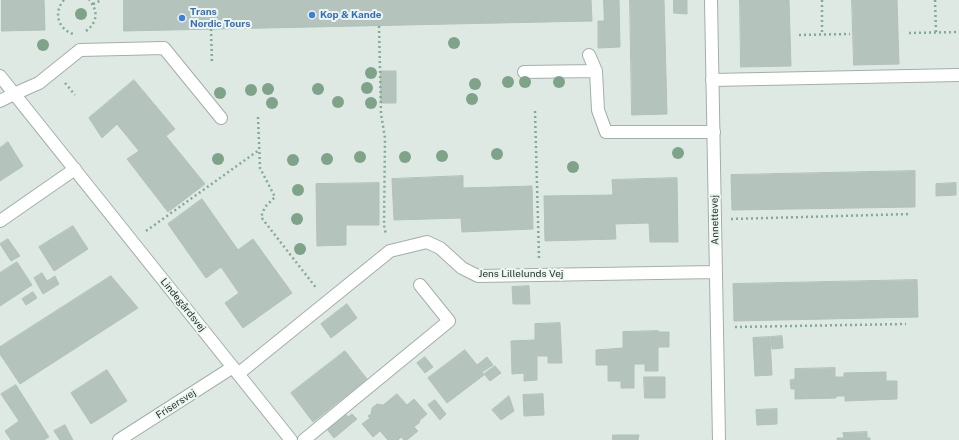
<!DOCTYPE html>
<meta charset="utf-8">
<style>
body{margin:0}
canvas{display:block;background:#dee9e3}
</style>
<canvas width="959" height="440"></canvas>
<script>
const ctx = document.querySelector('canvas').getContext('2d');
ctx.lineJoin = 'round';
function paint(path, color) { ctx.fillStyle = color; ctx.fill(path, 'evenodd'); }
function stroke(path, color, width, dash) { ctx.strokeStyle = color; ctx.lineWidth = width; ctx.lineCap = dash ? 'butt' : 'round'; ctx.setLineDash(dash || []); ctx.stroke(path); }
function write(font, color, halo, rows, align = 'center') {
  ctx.font = font + ' "Public Sans",sans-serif'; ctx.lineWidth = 4; ctx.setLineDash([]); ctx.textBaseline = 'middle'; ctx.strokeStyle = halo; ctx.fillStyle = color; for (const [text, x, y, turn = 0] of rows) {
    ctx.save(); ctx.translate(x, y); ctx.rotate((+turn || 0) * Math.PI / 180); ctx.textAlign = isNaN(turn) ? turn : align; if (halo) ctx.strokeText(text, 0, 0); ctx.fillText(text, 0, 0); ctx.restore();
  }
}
const building = new Path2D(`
 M2,0H44L45,30L2,31Z
 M124,0H591L592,21L124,31Z
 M604,0H619L620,47L598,48V21H604Z
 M630,0H664L667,114L632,115Z
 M674,0H687V14L674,13Z
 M740,0H789L791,66L741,67Z
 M852,0H897L899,64L854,65Z
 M381,71H396V103H381Z
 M134,80L175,129L166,136L205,184L168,212L127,159L139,151L117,124L102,138L89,118Z
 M8,142L23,166L0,181V148Z
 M915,171V207L732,210L731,175Z
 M463,176V188L532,186L533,229L462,232L461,218L394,220L392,179Z
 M677,178L678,242H650L649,223L615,224L616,239L545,241L544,196L613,195L612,180Z
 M379,183V225H346V245L317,246L316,184Z
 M956,183V195L936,196V184Z
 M202,199L238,250L253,239L292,293L243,328L225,303L239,293L221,267L206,278L168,224Z
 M73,226L88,249L54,271L39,247Z
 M8,239L20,256L11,261L0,244Z
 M17,262L32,285L0,306V273Z
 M42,273L47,281L55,276L59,284L43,294L34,278Z
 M111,276L138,308L20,384L0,354V347Z
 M917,280L918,317L734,321L733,284Z
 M529,286L530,304H513L512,287Z
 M33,292L37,298L26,305L22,299Z
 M347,304L357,318L331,338L321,324Z
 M560,323L562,363H548V356H537V380L524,381V373L512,374L511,341L535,340V324Z
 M658,331V332H669V347H658V371H645V364H634V388H621V381H608V365H596V350L623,348V332Z
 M782,336L783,348L772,349L771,337Z
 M770,337L772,375L755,376L753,338Z
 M465,350L477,365L487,357L493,365L482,372L484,375L447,403L428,378Z
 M345,351L367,379L313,422L291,393Z
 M425,357L433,367L425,373L417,363Z
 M495,366L501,373L490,381L484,374Z
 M835,368V377H844V373L886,372V381H897V399L845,401V396H836V398L795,399V389H791L790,380L795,379V369Z
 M107,370L127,401L91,424L71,393Z
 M644,377H665V398H645Z
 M16,385L49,437L44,440H11L5,431L19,421L1,394Z
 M397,394L407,405L414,399L427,414L419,421L420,422L414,427L418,431L407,440H404L401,437L398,440H388L380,431L373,437L362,424L370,418L368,416L371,414L372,408L377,404L383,405Z
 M543,394L544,415L524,416L523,395Z
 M509,396L514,411L501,420L492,410Z
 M435,400L446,414L440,420L428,405Z
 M777,409V424L757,425L756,410Z
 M345,413L348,417L352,414L357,419L334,438L326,428Z
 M65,425L73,440H60L54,431Z
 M867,432V438H870V440H837V438H844L843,433Z
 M613,435H639L638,440H613Z`);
const path = new Path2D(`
 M64,0C53,12 58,29 73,34
 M822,0V35
 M935,0L936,32
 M93,4L102,0
 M379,26L381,114L385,138L384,225L386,235
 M211,29L212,63
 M86,31C97,23 99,11 89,0
 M909,33L959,32
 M799,35L850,34
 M65,83L75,95
 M535,111L539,258
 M258,117L260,168L275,197L265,207L261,217L317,289
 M731,219L911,214
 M146,231L259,150
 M735,327L906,324`);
const service = new Path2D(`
 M589,55L596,71L598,110L606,132H714
 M524,72L596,71
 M712,80L959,75
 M14,94L39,83L80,50L164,48L221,118
 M304,440L449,321L420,285`);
const minor = new Path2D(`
 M711,0L719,440
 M0,76L291,440
 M0,101L14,94
 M0,221L75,169
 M238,374L390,251L427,242L440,248L462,268L478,276L716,272
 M119,440L233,367`);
const trees = [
 [81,14],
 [454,43],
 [43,45],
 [371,73],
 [508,82],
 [525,82],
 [559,82],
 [475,84],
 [367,88],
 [268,89],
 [318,89],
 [251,90],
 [220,93],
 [472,99],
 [338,102],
 [272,103],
 [371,103],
 [678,153],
 [497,154],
 [442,156],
 [360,157],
 [405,157],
 [218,159],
 [327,159],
 [293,160],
 [573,167],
 [298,190],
 [297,219],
 [300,249]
];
const markers = [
 [312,15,4,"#3f7fe0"],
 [182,18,4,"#3f7fe0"]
];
const shopNames = [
 ["Trans",190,12],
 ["Nordic Tours",190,24],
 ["Kop & Kande",320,15]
];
const streetNames = [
 ["Annettevej",715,220,-91],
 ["Jens Lillelunds Vej",521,274],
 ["Lindegårdsvej",183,305,51],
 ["Frisersvej",176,404,-33]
];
paint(building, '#b4c3bc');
stroke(building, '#b1c2b9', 1);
stroke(service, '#a2b0a9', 14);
stroke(minor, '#a2b0a9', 14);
stroke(path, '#81aa99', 2.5, [2, 3]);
stroke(service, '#fff', 12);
stroke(minor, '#fff', 12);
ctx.fillStyle = '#7ea389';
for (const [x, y] of trees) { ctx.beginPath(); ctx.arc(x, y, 6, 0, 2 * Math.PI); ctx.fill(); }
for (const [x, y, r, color] of markers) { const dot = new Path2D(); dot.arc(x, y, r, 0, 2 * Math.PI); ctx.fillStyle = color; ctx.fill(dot); stroke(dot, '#eef6f1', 1.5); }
write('bold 10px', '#366cbe', '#eef6f1', shopNames, 'left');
write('10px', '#21372f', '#eef6f1', streetNames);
</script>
